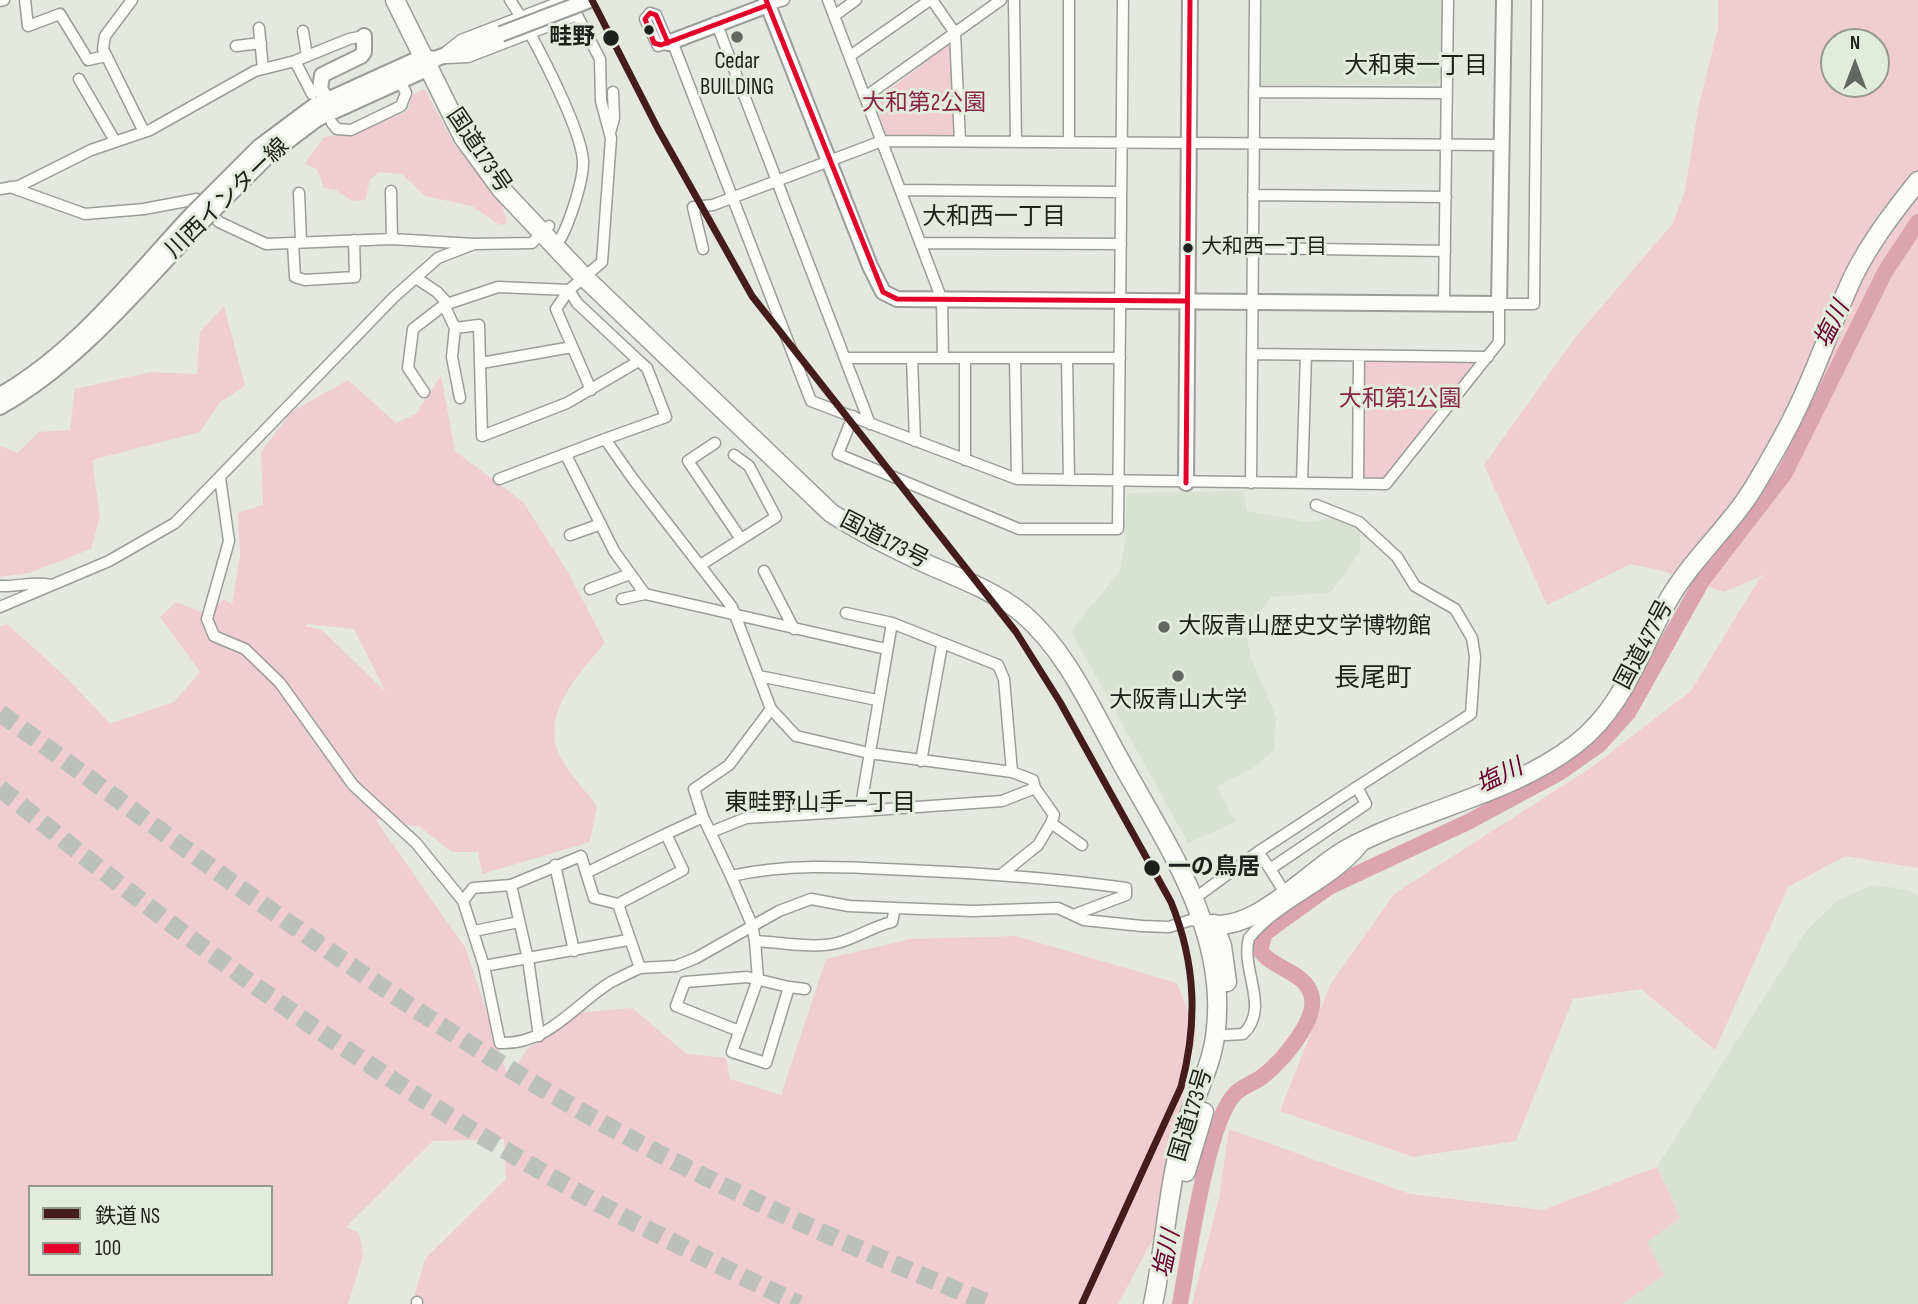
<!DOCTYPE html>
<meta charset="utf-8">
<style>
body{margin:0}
#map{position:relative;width:1918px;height:1304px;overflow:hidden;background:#e4e8e1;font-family:"Sofia Sans Condensed","Noto Sans JP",sans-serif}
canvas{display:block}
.legend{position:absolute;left:28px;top:1185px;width:245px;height:91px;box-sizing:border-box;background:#e3ebde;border:2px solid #949a90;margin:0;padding:9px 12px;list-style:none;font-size:21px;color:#1d201c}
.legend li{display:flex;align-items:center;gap:14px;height:35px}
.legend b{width:35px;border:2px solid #949a90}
.north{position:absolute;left:1820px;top:28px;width:70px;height:70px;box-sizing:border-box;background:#e3ebde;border:2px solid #949a90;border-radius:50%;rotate:0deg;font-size:19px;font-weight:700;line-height:28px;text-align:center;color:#1d201c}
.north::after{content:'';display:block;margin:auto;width:24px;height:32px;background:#636661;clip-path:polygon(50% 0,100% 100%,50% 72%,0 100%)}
</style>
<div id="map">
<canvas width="1918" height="1304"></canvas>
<ul class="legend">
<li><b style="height:9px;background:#451c1d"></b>鉄道 NS</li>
<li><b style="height:9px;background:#e4002b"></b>100</li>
</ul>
<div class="north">N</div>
</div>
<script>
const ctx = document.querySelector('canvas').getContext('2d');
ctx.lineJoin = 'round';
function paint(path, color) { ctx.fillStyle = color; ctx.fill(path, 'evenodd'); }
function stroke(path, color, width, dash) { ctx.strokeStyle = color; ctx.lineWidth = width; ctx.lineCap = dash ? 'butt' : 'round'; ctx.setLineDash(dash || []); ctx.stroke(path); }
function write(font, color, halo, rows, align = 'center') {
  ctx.font = font + ' "Sofia Sans Condensed","Noto Sans JP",sans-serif'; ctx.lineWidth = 6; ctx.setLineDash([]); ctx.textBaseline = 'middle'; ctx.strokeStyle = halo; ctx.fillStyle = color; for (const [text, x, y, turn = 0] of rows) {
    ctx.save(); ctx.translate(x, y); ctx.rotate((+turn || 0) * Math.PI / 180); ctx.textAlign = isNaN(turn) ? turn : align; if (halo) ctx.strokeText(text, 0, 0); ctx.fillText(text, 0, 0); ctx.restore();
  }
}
const built = new Path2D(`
 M1261,0H1443L1442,77L1437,84L1261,85Z
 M1243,491L1247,511L1307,522L1342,517L1360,525V552L1330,593L1271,597L1246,634L1251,658L1276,717L1274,750L1251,769L1217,786L1235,822L1188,843L1071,631L1120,571L1125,542L1127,493Z
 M1873,885L1909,890L1918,897V1304H1622L1664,1275L1646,1242L1680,1218L1657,1167L1806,931L1838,900Z`);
const green = new Path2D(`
 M1718,0H1918V868L1845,856L1788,887L1715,1050L1641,989L1573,999L1516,1141L1413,1157L1280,1111L1330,985L1394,894L1589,769L1691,691L1759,579L1766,574L1724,592L1663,571L1630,564L1547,605L1484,465L1575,338L1673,223L1685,191L1698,109L1718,28ZM1834,42H1876V84H1834Z
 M952,42L955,133L952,136H887L874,101Z
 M425,89L454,144L501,201L507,223L500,225L472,206L425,196L402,174L379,172L370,180L365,200L352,201L336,190L324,188L317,169L305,164L324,137C356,133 380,125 408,110L412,95Z
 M224,306L245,386L220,402L200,432L92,460L100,517L91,549L29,573L0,577V446L18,453L39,432L70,430L75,389L151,372L197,374L200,332Z
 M1360,361L1474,362L1476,367L1383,481H1360Z
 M441,376L455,451L523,502L568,572L605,643C579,673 539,715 561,758C570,775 586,791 597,806L590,842L482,874L478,852H452L420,827L375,819L466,949L509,1080L526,1050L575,1013L632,1008L687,1054L726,1058L730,1079L781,1095L826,959L910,939L1016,936L1177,983L1196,1033L1154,1237L1118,1304H416L415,1295L425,1259L506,1179L504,1139L433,1141L346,1227L359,1233L363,1256L348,1304H0V627L7,624L67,678L110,724L174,702L200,672L160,617L176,602L206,614L224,599L232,605L240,556L238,513L263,505L261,452L291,412L348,380L396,423L416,414ZM308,624L354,629L386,692L322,630L305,626ZM30,1187H271V1274H30Z
 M1229,1129L1410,1194L1543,1210L1657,1167L1680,1218L1647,1242L1664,1275L1622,1304H1192L1219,1198Z`);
const river = new Path2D(`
 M1180,1304C1188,1261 1207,1121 1235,1094C1242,1086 1254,1083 1262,1077C1280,1063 1320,1019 1311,994C1304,971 1272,969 1260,950L1265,933L1329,887L1468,822L1559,773L1599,745L1628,713L1702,581L1785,473L1885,272L1918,222`);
const highwayTunnel = new Path2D(`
 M0,713C191,852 380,997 586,1114C716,1187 852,1248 991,1304
 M0,788C164,924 338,1052 522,1160C611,1213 705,1259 799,1304`);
const street = new Path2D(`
 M25,0L28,26L60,14L88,60L106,56
 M132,0L105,36L103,49L144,132
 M510,0C530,30 581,127 583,161C584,179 570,221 561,238
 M828,0L942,300L943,358
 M932,0L955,33L960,141
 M1014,0L1016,141
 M1069,0V142
 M0,1L4,0
 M574,1L577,15L600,59L601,101L611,138L602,262L569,290L556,309L591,390
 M768,5L784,0
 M650,13L656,15L668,43L658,46L645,19Z
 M834,16L856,0
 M716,22L870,424
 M259,28L263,69
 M303,31L307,56
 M672,41L811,401L1017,479L1386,484L1499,342V304H1534L1537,0
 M236,46L261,43
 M447,51L461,40L565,0
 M850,56L930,0
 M446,58L468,57L577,15
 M295,61L312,94
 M79,79L115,141
 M1254,92L1447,93
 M865,97L1001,0
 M332,123L337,129L351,130L401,106L406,93L400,81
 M610,133L614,118L613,92
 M10,187L85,214L144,209L197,199L219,222L266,244L392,239L474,244L532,243L549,226
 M0,189L19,186L91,150L150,130L255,71L295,61L349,39L364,36
 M900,190L1121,192
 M391,191L392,239
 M299,193L301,241
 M1253,195L1446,197
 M293,243L295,277L305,280L355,277L354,240
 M921,243L1121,244
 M1253,248L1445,251
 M703,249L693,207L713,205L882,141L1501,145
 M416,278L437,292L448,304
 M1444,304L1448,0
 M455,328L452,357L460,398
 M1252,354L1488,357
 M845,358H1120
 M912,358L915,441
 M1015,358L1017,479
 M1067,358L1069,480
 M639,361L577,303L569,290L498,287L444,305L455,328L479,325L482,436L567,403L639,361L647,368L666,417L605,439L633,479L732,607L771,709L796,736L869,753L1012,772
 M481,363L572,347
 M424,392L408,368L413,329L444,305
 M853,416L838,454L1019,529H1118L1123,0
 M715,443L688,461L741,539
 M566,455L614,551L645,594
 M965,460V358
 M220,478L229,541L207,619L214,636L245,649L280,683L353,785L416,843L463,901
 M499,479L605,439
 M1251,483L1255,0
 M1302,483L1306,355
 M1358,484L1359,356
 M1316,505L1359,522L1397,557L1415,586L1455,609L1472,638L1475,657L1471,714L1357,787
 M570,535L601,524
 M702,564L776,517L749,466L734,455
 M764,571L794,629
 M0,586C18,587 33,581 51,585
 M590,589L630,574
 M622,599L645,594L886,649
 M0,607L109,561L175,523L394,297L438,258L474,244
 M846,613L892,623
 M759,676L877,700
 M921,761L942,645
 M860,811L1002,801L1035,788
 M703,817L694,789L729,765L771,709
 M711,832L746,818L860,811L892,623L998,665L1004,679L1012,772L1033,780L1035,788L1054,815L1051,823L1082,845
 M666,834L703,817L731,876L752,925L755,941L758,979L732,1052L766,1063L789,987L805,989
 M555,865L574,951
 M1270,869L1285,893
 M586,873L666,834L683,870L618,904
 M1002,874L1038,845L1051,823
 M731,876C790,863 848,867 907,870C981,873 1053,878 1126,888V895L1076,914
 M511,885L473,888L463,901L484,966L500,1043C548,1045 574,1005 611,982C621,977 631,972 640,968
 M1202,893L1258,852L1357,787L1366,804L1270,869L1258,852
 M474,931L519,922
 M755,941C780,942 812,949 837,943C857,938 871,927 892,922L895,908
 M484,966L628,940
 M739,1031L676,1006L685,982L747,977L789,987
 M1226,1035L1243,1034C1271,1008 1240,970 1249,938C1280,900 1331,885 1362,847
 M539,1036L528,959L511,885L581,856L594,898L618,904L640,968L676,966L696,958L779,911L811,899L849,906L895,908L973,911L1058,908L1084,920L1142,926L1169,927L1191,920L1203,922
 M417,1302V1304`);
const secondary = new Path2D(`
 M766,0L870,266L883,292L897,299L1499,304L1504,0
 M668,43L768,5
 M327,100L320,89L322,75L361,56L364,52V36
 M259,147L314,106L422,57L434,59
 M268,156L317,119L427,69L435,59L501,34
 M0,395C76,352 134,276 193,213
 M0,407C80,362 139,287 202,222
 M1186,483L1190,0`);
const highway = new Path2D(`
 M395,0L463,137L501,189L583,276L831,513C862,533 894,549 929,565C961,579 994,591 1022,613C1067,651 1093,712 1121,762C1168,847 1230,935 1215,1037C1210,1072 1191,1103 1182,1137C1167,1192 1165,1249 1153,1304
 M1205,923C1251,937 1307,872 1345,850C1417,810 1511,795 1576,744C1625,706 1640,649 1669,599C1694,556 1733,524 1757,482C1770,460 1783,438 1794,415C1817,370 1832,321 1854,275C1871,241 1894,211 1918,181
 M1214,924L1222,946L1227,982
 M1186,1172L1204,1112`);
const secondaryBridge = new Path2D(`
 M501,34L590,0
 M193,213L259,147
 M202,222L268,156`);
const bus1 = new Path2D(`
 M766,0L883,292L897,299L1187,301
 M654,43L661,45L768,5
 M654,43L645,19L650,13L656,15L668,43
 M1186,483L1190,0`);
const rail1 = new Path2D(`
 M592,0L658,129L752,296L1016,632L1060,702L1171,902C1196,964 1198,1022 1181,1087L1082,1304`);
const markers = [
 [649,30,6,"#1d201c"],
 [737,37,7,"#636661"],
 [611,38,9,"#1d201c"],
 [1188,248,6,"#1d201c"],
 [1164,627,7,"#636661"],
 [1178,676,7,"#636661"],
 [1152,868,9,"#1d201c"]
];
const busNames = [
 ["大和西一丁目",1201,248]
];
const stopNames = [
 ["畦野",595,38],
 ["一の鳥居",1168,868,"left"]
];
const poiNames = [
 ["Cedar",737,62],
 ["BUILDING",737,88],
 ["大阪青山歴史文学博物館",1178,627,"left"],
 ["大阪青山大学",1178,701]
];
const parkNames = [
 ["大和第2公園",924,104],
 ["大和第1公園",1400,400]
];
const streetNames = [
 ["国道173号",478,151,56],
 ["川西インター線",228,199,-44],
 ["国道173号",884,541,27],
 ["国道477号",1645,645,-62],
 ["国道173号",1192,1115,-73]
];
const neighbourhoodNames = [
 ["大和東一丁目",1416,67],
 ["大和西一丁目",994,218],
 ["東畦野山手一丁目",820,804]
];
const waterNames = [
 ["塩川",1833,325,-63],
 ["塩川",1500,777,-26],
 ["塩川",1168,1254,-78]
];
const quarterNames = [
 ["長尾町",1373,679]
];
paint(built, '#d8e1d3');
paint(green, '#f0cdd2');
stroke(river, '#dca3b0', 16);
stroke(highwayTunnel, '#bcc0ba', 18, [18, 9]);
stroke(street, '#9a9d98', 13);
stroke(secondary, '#9a9d98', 18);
stroke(highway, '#9a9d98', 21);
stroke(street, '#fbfcfa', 10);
stroke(secondary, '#fbfcfa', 14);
stroke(highway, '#fbfcfa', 18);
stroke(secondaryBridge, '#9a9d98', 18, []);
stroke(secondaryBridge, '#fbfcfa', 14);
stroke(bus1, '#e4002b', 5);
stroke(rail1, '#451c1d', 7);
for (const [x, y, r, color] of markers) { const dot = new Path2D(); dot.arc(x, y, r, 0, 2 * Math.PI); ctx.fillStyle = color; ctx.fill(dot); stroke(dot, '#e3ebde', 2.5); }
write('21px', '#1d201c', '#e3ebde', busNames, 'left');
write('bold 23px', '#1d201c', '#e3ebde', stopNames, 'right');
write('23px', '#1d201c', '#e3ebde', poiNames);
write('23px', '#872547', '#e3ebde', parkNames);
write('23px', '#1d201c', '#e3ebde', streetNames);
write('24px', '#1d201c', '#e3ebde', neighbourhoodNames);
write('italic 24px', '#68002e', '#e3ebde', waterNames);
write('26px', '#1d201c', '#e3ebde', quarterNames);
</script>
